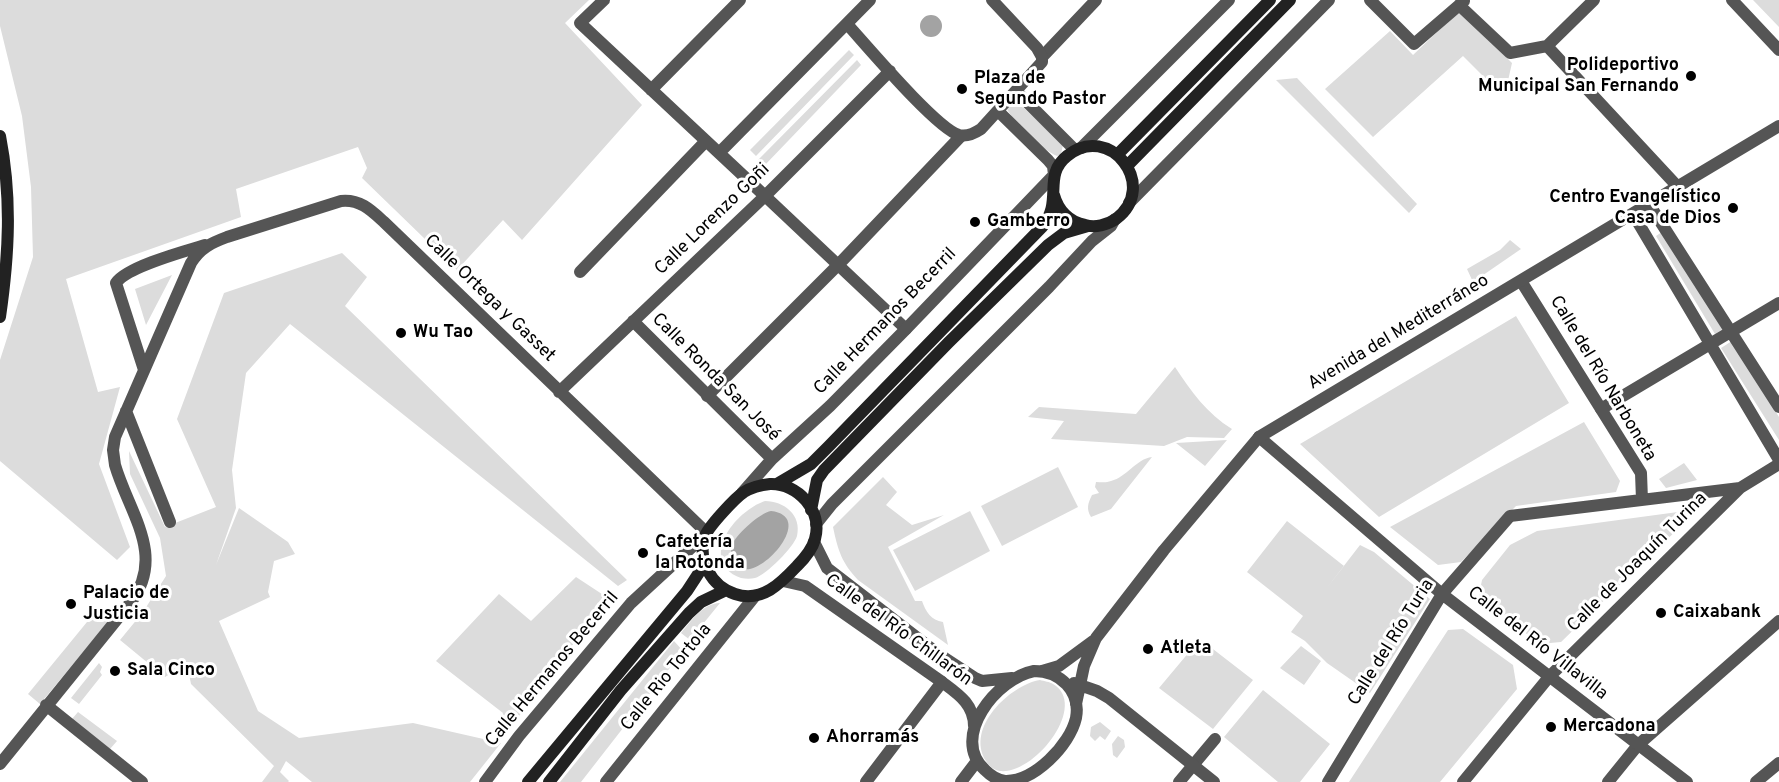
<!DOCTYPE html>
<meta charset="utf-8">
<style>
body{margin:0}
canvas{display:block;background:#fff}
</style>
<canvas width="1779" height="782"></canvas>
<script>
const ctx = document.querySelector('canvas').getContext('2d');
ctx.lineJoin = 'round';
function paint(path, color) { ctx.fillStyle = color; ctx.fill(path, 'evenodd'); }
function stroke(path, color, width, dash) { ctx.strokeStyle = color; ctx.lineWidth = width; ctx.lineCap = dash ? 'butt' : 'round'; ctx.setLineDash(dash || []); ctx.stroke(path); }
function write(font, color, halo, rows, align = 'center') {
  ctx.font = font + ' Overpass,sans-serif'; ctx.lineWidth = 6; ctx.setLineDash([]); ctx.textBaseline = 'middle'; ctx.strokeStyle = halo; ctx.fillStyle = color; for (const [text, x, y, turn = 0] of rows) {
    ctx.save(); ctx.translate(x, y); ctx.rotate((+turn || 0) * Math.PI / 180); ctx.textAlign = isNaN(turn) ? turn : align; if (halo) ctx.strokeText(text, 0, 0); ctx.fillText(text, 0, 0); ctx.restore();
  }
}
const green = new Path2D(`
 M0,0H589L565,23L642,105L522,240L503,220L457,270L362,178L367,168L358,147L236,189L241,217L66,279L98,392L120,387L99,464L130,547L117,560L0,461V360L33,257L31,187L22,116L0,26Z
 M1753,0H1779V27Z
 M1459,11L1512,63L1505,94L1500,93L1463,56L1373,137L1325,89L1390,31L1413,55Z
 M849,50L854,55L756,156L750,150Z
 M857,60L861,65L764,166L758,160Z
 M1297,78L1417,204L1409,213L1276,80Z
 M1012,103L1024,108L1063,145L1061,154L1057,156C1041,149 1015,124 1007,109Z
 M1665,230L1723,329L1715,334L1656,236Z
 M1510,240L1521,249L1473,282L1467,269L1500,250Z
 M342,253L367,277L345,306L627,580L618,586L290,324L246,373L232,470L236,508L216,565L239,508L288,542L295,554L274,561L268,592L270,597L219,621L258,711L299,738L413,723L501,743L470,782H312L286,761L280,772L289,781L288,782H262L274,766L191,684L187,664L165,677L120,640L143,612L166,576L160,538L130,474L129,451L165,527L216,507L177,419L224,293Z
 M172,275L146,325L135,289Z
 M1516,316L1569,403L1379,517L1300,444Z
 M1732,341L1779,417V440L1721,348Z
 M1175,367C1191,391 1207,414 1232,429L1224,438L1187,437L1164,446L1051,439L1064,421L1028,417L1039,407L1136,414Z
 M1584,422L1620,481L1616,492L1516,506L1461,562L1438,565L1390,527Z
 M1227,440L1205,466L1176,443Z
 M1152,457L1111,509L1091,517C1086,509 1088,503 1092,495L1099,493L1095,487L1096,482C1101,482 1106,483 1111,481C1127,477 1136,459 1152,457Z
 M1684,463L1697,480L1666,488L1659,479Z
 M1058,467L1078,507L1002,546L981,506Z
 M883,477L897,492L886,505L912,525L944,515L888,547L915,601H922C926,612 931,620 943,622L948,645L858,580C842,563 838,551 833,527Z
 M765,501C784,501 802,515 797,536C794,547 766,575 755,578C751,579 746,579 741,578C735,576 730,573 726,568C708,543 743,508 765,501Z
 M970,511L990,551L915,591L893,550Z
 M1678,512L1684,523L1561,642L1539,644L1479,595L1482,580L1510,545L1537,531Z
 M1287,521L1344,566L1326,589L1360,545L1374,552L1430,599L1370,693L1327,663L1305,641L1291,632L1303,616L1247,572Z
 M576,577L608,598L510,728H496L503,713L436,661L499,594L531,621Z
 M720,603L690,640L681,633C692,620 702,604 720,603Z
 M96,611L108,622L40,704L28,694Z
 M1463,629L1513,665L1517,689L1440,782H1349L1448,630Z
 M1200,639L1253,680L1213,729L1159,688Z
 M674,641L683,651L581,782H560Z
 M1301,646L1321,661L1304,685L1280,668Z
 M99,663L102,667L100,672L102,675L79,704L71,698Z
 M1040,680C1044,681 1050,682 1053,684C1089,705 1035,775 1000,771C994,770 989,766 986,761C965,728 1010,685 1040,680Z
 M1263,690L1330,744L1300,782H1278L1224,737Z
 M78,712L117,741L110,749L72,719Z
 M1100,722L1111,731L1105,740L1100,736L1095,741L1090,736L1091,727Z
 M1118,736L1124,740L1125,747L1117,758L1113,755L1112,744Z`);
const water = new Path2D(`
 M920 26a11 11 0 1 1 22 0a11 11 0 1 1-22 0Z
 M771,511C815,516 765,574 744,569C734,567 728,553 733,543C738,533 760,513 771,511Z`);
const pedestrian = new Path2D(`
 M1370,0L1414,44L1464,1
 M1459,5L1510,53L1547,46L1678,187
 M1547,46L1594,0
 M1042,57L1096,0
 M765,196L906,329
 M1649,204L1779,407
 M1633,214L1779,460
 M707,396L839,264L961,136
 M1601,409L1779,303
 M866,782L942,682
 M1179,782L1215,739
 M1608,782L1638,745L1779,621`);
const minor = new Path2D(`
 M604,0L580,23L765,196
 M1732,0L1779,50
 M847,24C867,46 936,128 959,135C967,137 975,133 981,129L1042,62V57L1037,48L992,0
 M651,90L740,0
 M1016,91L1075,150
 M1081,148L1229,0
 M719,153L870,0
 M1129,203L1329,0
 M580,272L706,141
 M1521,281L1641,473L1642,500
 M633,321L772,459
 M144,370L116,283C126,267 185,251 205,245
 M559,392L765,196L890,71
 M126,411L170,522
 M1259,437L1442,594L1687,782
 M742,493L772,459L830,406L906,329L1054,175L1053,166L1048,160L998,111
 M816,524L832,504L1049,287L1092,241L1111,226L1115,219
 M46,705L142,782
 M0,764L131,602C166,555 129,513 115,465L113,450L115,437L191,263C200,248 211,243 227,237L341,201C360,199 371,210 384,222L707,533
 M485,782L519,736L631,603L705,535
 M606,782L755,596
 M1328,782L1442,594L1510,516L1740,488
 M1463,782L1549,677L1740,488L1779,464`);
const tertiary = new Path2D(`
 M814,542L827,568L937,653L975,678L982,681L1012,678
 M783,581L805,586L942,682C958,694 974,704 974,726
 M1034,671C1060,671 1081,691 1076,718C1070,745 1034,782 1005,781C997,780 990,775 985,770C949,737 997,678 1034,671Z
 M1042,671L1059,666L1093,641
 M1074,683L1097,691L1109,698L1214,782
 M1076,704L1084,666L1096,638L1164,550L1259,437L1779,126
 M961,782L977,761
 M1756,782L1779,763`);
const secondary = new Path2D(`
 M0,136C12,198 9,254 0,317
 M1117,155L1270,0
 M1127,166L1290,0
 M770,484C798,483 823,511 815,539C812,550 805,558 797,566C781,583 762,603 735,594C711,586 697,560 705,536C709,526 735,498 744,492C752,487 761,485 770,484Z
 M777,484L811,464L829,446L1042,227C1064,201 1042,176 1067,156C1109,121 1160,186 1116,219C1107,225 1095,228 1085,225C1069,222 1058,210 1054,195
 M811,510L817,480L824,470L949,342L1048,245L1064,233L1088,226
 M528,782L687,591L704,565
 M549,782L621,690L689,613L701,602L726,590`);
const markers = [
 [1691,76,6,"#000"],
 [962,89,6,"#000"],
 [1733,208,6,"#000"],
 [975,222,6,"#000"],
 [401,333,6,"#000"],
 [643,553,6,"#000"],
 [71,604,6,"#000"],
 [1661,613,6,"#000"],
 [1148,649,6,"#000"],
 [115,671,6,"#000"],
 [1551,727,6,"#000"],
 [814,738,6,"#000"]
];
const poiNames = [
 ["Polideportivo",1679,66,"right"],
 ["Municipal San Fernando",1679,87,"right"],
 ["Plaza de",974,79],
 ["Segundo Pastor",974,100],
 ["Centro Evangelístico",1721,198,"right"],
 ["Casa de Dios",1721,219,"right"],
 ["Gamberro",987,222],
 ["Wu Tao",413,333],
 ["Cafetería",655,543],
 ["la Rotonda",655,564],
 ["Palacio de",83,594],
 ["Justicia",83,615],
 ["Caixabank",1673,613],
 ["Atleta",1160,649],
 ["Sala Cinco",127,671],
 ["Mercadona",1563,727],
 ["Ahorramás",826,738]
];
const streetNames = [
 ["Calle Lorenzo Goñi",713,220,-44],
 ["Calle Ortega y Gasset",489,299,44],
 ["Calle Hermanos Becerril",886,322,-46],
 ["Avenida del Mediterráneo",1399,333,-31],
 ["Calle Ronda San José",715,378,45],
 ["Calle del Río Narboneta",1602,379,59],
 ["Calle de Joaquín Turina",1638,563,-45],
 ["Calle del Río Chillarón",898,631,36],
 ["Calle del Río Turia",1392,643,-58],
 ["Calle del Río Villavilla",1537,644,38],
 ["Calle Hermanos Becerril",553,670,-50],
 ["Calle Rio Tortola",667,678,-51]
];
paint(green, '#dcdcdc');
paint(water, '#a3a3a3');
stroke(pedestrian, '#555', 12);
stroke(minor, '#555', 12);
stroke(tertiary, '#555', 12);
stroke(secondary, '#222', 12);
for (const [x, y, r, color] of markers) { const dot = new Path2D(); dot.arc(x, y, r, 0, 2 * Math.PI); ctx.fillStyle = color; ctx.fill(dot); stroke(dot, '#fff', 2); }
write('bold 18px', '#000', '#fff', poiNames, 'left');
write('18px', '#000', '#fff', streetNames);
</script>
